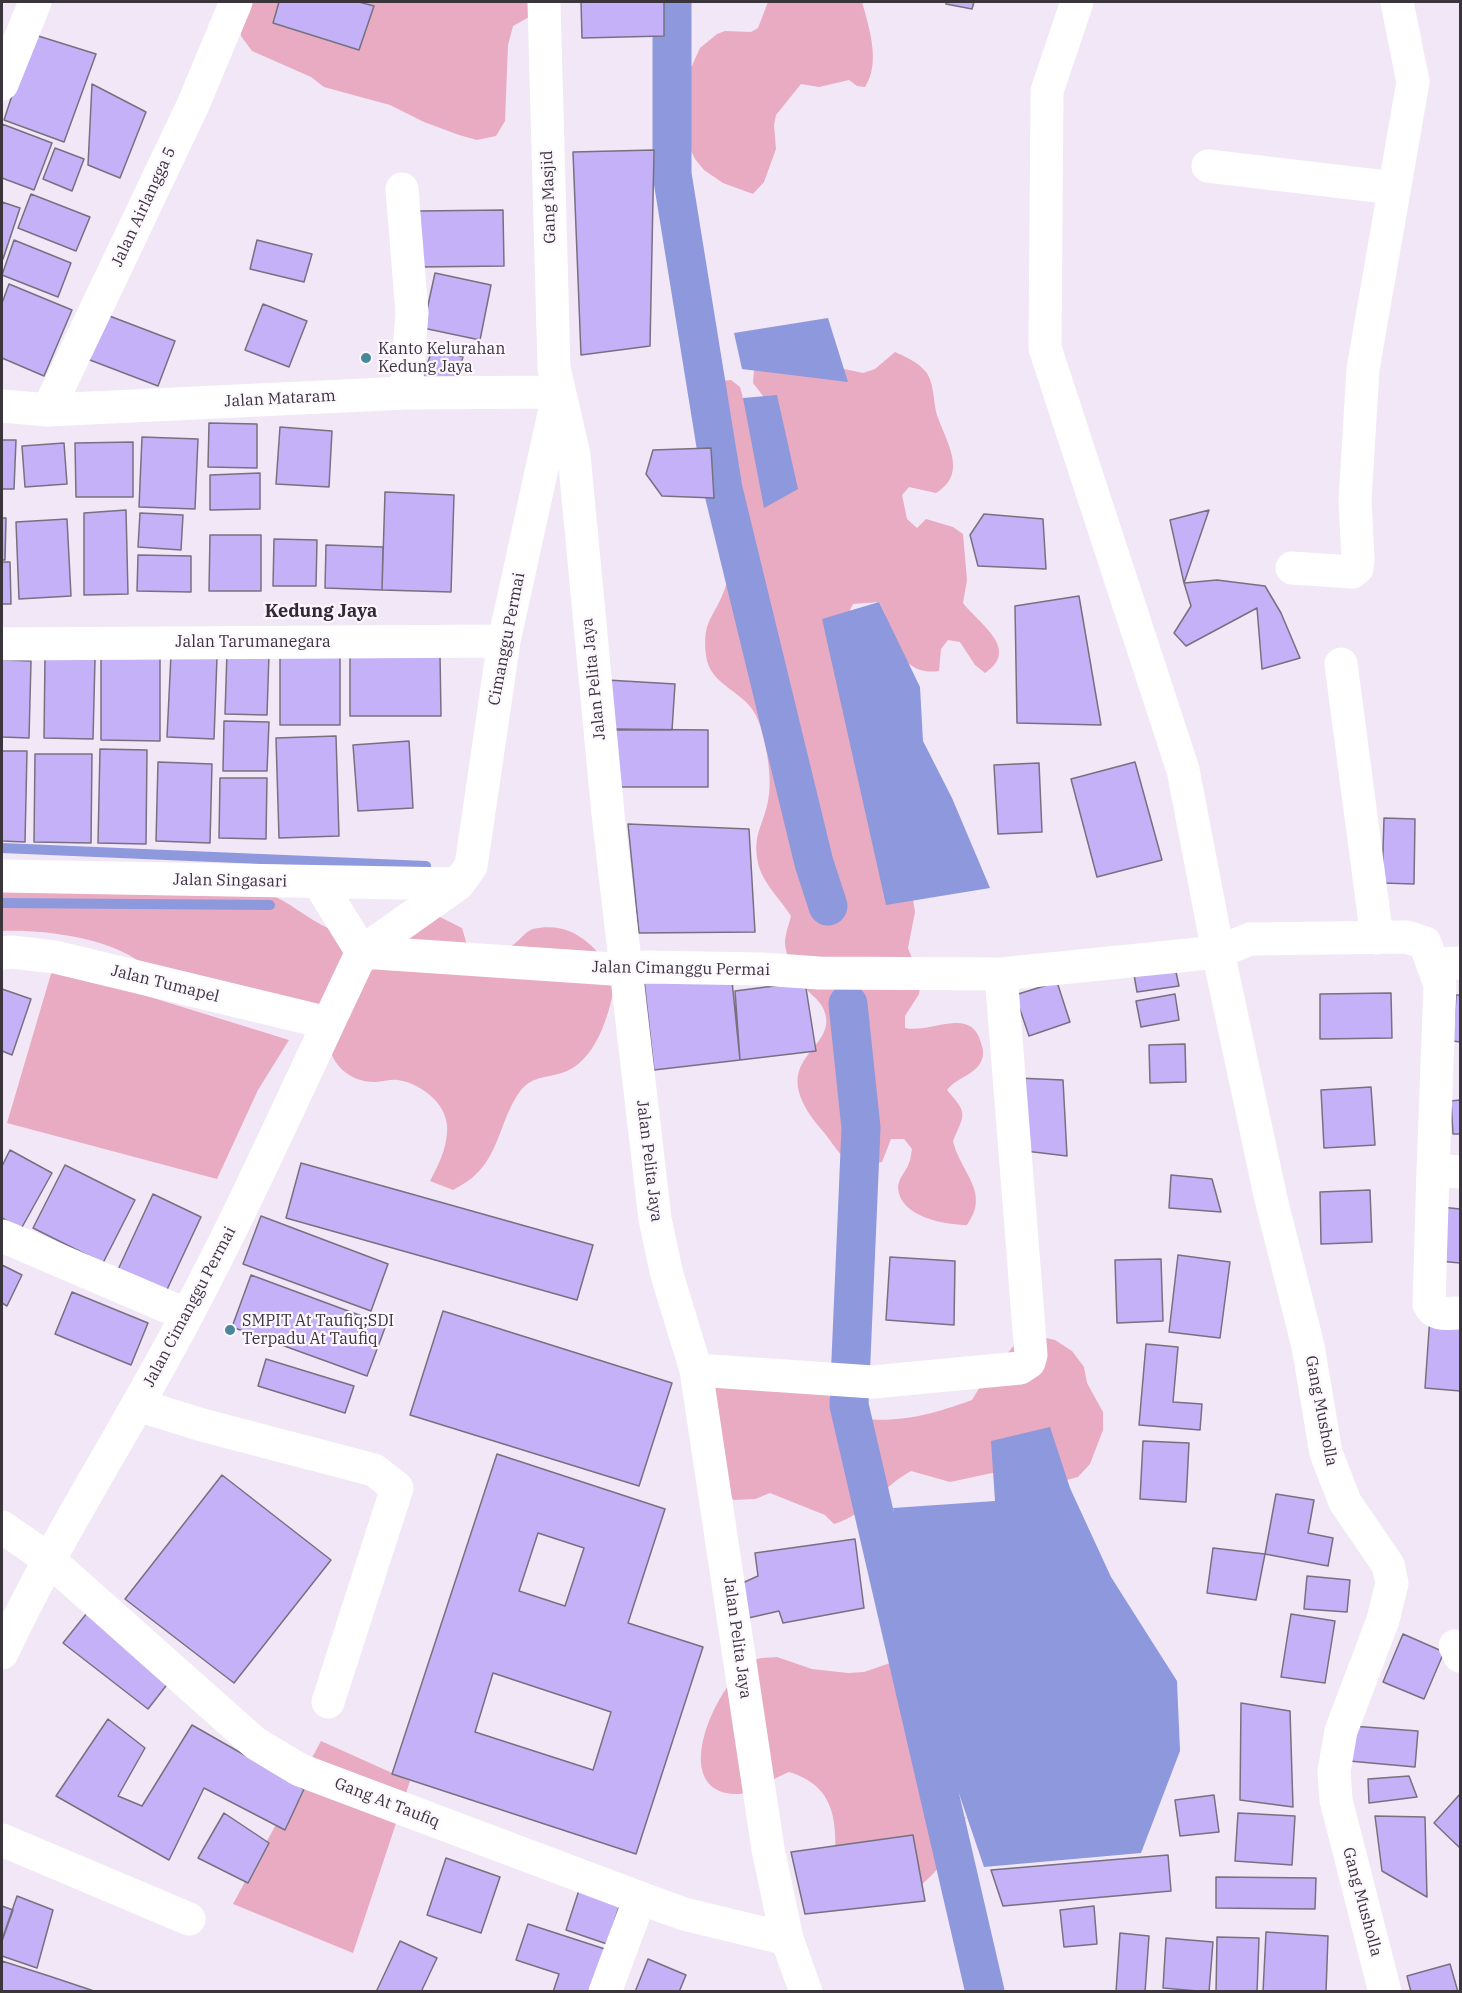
<!DOCTYPE html>
<style>
body{margin:0}
#map{position:relative;width:1462px;height:1993px;overflow:hidden;background:#f2e7f6;font-family:"IBM Plex Serif",serif}
canvas{display:block}
.frame{position:absolute;inset:0;border:3px solid #3a353b;pointer-events:none}
</style>
<div id="map">
<canvas width="1462" height="1993"></canvas>
<div class="frame"></div>
</div>
<script>
const ctx = document.querySelector('canvas').getContext('2d');
ctx.lineJoin = 'round';
function paint(path, color) { ctx.fillStyle = color; ctx.fill(path, 'evenodd'); }
function stroke(path, color, width, dash) { ctx.strokeStyle = color; ctx.lineWidth = width; ctx.lineCap = dash ? 'butt' : 'round'; ctx.setLineDash(dash || []); ctx.stroke(path); }
function write(font, color, halo, rows, align = 'center') {
  ctx.font = font + ' "IBM Plex Serif",serif'; ctx.lineWidth = 4.5; ctx.setLineDash([]); ctx.textBaseline = 'middle'; ctx.strokeStyle = halo; ctx.fillStyle = color; for (const [text, x, y, turn = 0] of rows) {
    ctx.save(); ctx.translate(x, y); ctx.rotate((+turn || 0) * Math.PI / 180); ctx.textAlign = isNaN(turn) ? turn : align; if (halo) ctx.strokeText(text, 0, 0); ctx.fillText(text, 0, 0); ctx.restore();
  }
}
const green = new Path2D(`
 M240,2H556L513,26L508,45L505,121L496,136L477,140L459,135L424,122L390,105L324,87L311,77L252,51L241,36Z
 M768,2H862C869,27 881,63 865,87L857,86L849,80L819,87L801,84L776,115L774,125L776,149L764,182L753,194L723,183L704,170L695,159L687,142L688,133L683,123L680,92L700,48L717,34L725,31L751,32L758,28Z
 M895,352C906,357 918,362 926,372C935,384 933,405 938,418C947,443 968,474 936,493L909,487L902,495L907,519L917,528L926,519L953,527L963,534L967,580L963,603C979,624 1021,649 985,673L975,665L960,642L948,640L941,649L939,671C896,677 896,632 879,602L853,604L848,614L911,887L915,912L908,948L921,982L919,994L905,1016V1028C931,1034 971,1005 981,1043C984,1051 984,1058 979,1065C970,1077 956,1078 947,1090C968,1114 965,1113 953,1141C961,1174 991,1192 967,1225C945,1225 900,1217 898,1188C898,1178 906,1172 909,1163C911,1159 911,1153 912,1149L904,1139H891L882,1162L859,1167C837,1156 836,1146 821,1129C761,1058 837,1052 825,1013C822,1003 816,999 809,992C798,981 786,959 785,943C785,935 789,924 791,916C781,900 764,884 759,867C751,836 763,827 768,801C773,778 766,741 758,720C748,691 709,687 706,655C702,620 714,618 724,591C731,575 730,554 728,537C726,518 710,513 708,498C706,484 719,468 719,454C719,425 692,414 718,381L731,380L740,387L743,398L770,405L753,383L754,370L835,367L863,373L875,369Z
 M2,865L265,892C289,901 307,919 330,929C350,938 372,940 393,944L409,892L410,902L462,928L469,952C481,950 500,951 511,946C519,942 525,931 533,929C573,920 597,947 616,977C611,1008 599,1057 567,1071C551,1078 533,1075 521,1090C501,1116 500,1152 476,1174C470,1181 461,1185 453,1190L430,1181C438,1166 446,1150 447,1133C450,1106 423,1084 398,1080C391,1079 383,1082 375,1082C348,1082 329,1063 328,1037L155,976C148,970 142,963 134,958C101,937 40,929 2,931Z
 M53,967L289,1040L258,1090L217,1179L7,1123Z
 M1036,1336L1055,1340L1072,1351L1084,1367L1087,1383L1103,1412V1430L1090,1464L1078,1477L1059,1482L1006,1470L950,1482L911,1471C883,1486 867,1514 834,1524L825,1515L770,1493L755,1499L734,1500L720,1489L705,1409L719,1378L822,1388L848,1418C898,1423 925,1417 972,1400L981,1385L1016,1343Z
 M777,1657L812,1669L848,1673L864,1672L896,1661L929,1659L951,1732L939,1745L931,1776L941,1788L953,1818L966,1817C952,1846 941,1874 912,1891L835,1863C837,1820 835,1786 789,1772C773,1778 755,1793 738,1794C665,1795 716,1680 755,1660C760,1657 771,1658 777,1657Z
 M321,1741L410,1781L353,1953L233,1904Z`);
const water = new Path2D(`
 M828,318L848,382L742,369L734,333Z
 M777,395L798,489L764,508L743,398Z
 M879,602L920,687L923,741L952,798L990,888L886,905L822,619Z
 M1050,1427L1070,1488L1111,1577L1177,1681L1180,1751L1141,1853L984,1867L921,1682L893,1508L995,1501L991,1441Z`);
const stream = new Path2D(`
 M2,848L426,866
 M2,903L270,905`);
const canal = new Path2D(`
 M672,2V174L723,489L814,863L828,906
 M848,1004L861,1128L849,1405L985,1992`);
const building = new Path2D(`
 M279,2H359L374,6L359,50L273,23Z
 M581,2H664V36L582,38Z
 M946,2H974L972,9L946,4Z
 M32,34L96,54L64,142L4,120Z
 M92,84L146,112L120,178L88,165Z
 M2,124L52,143L34,190L2,178Z
 M55,148L84,159L72,191L43,179Z
 M654,150L650,346L581,355L573,152Z
 M31,194L90,217L76,251L18,228Z
 M2,202L20,208L3,259H2Z
 M503,210L504,266L420,267L419,211Z
 M14,240L71,263L58,297L2,275Z
 M257,240L312,254L304,282L250,269Z
 M435,273L491,285L480,340L423,328Z
 M9,284L72,310L44,376L2,358V303Z
 M263,304L307,321L289,367L245,350Z
 M99,312L175,341L158,386L82,357Z
 M433,347L463,357L452,390L422,380Z
 M209,423L257,424V468L208,467Z
 M280,427L332,431L329,487L276,484Z
 M142,437L198,439L195,509L139,507Z
 M2,440H16L14,489H2Z
 M133,442V497H76L75,443Z
 M64,443L67,484L25,487L22,446Z
 M711,448L714,498L662,496L646,474L653,450Z
 M260,473V509L210,510V475Z
 M385,492L454,495L451,592L382,590Z
 M126,510L128,594L84,595V513Z
 M1209,510L1184,583L1170,520Z
 M140,513L183,515L181,550L138,547Z
 M984,514L1043,519L1046,569L978,566L970,535Z
 M2,518H6L5,560H2Z
 M67,519L71,596L19,599L16,522Z
 M210,535H261V591H209Z
 M274,539L317,540L316,586H273Z
 M326,545L383,547L382,590L325,588Z
 M138,555L191,556V592L137,591Z
 M2,562H10L11,604H2Z
 M1217,580L1265,586L1281,613L1300,658L1262,669L1257,608L1186,646L1174,633L1191,606L1184,583Z
 M1079,596L1101,725L1017,723L1015,606Z
 M280,645L340,646V725H280Z
 M227,652L269,654L267,715L225,714Z
 M171,655L217,657L214,739L167,737Z
 M350,655H440L441,716H350Z
 M101,656L160,657V741L101,740Z
 M45,658L95,659L93,739L44,738Z
 M2,660L31,661L29,738L2,737Z
 M607,680L675,684L672,730H604Z
 M224,721L269,722L267,771H223Z
 M613,729L708,730V787H613Z
 M336,736L339,836L279,838L276,738Z
 M409,741L413,808L358,811L353,745Z
 M100,749L147,750L146,844L98,843Z
 M2,751H27L25,842L2,841Z
 M35,754H92L91,843L34,842Z
 M158,762L212,764L210,843L156,841Z
 M1135,762L1162,860L1097,877L1071,779Z
 M1039,763L1042,832L998,834L994,765Z
 M220,778H267L266,839L219,838Z
 M1384,818L1415,819L1414,884L1382,883Z
 M628,824L749,829L755,932L639,933Z
 M1174,963L1179,986L1137,992L1133,969Z
 M731,971L740,1060L654,1070L644,980Z
 M805,982L816,1051L740,1060L735,991Z
 M1057,982L1070,1022L1029,1036L1015,995Z
 M2,989L31,999L12,1055L2,1051Z
 M1391,993L1392,1038L1320,1039V994Z
 M1175,994L1179,1020L1141,1027L1136,1001Z
 M1456,995H1460V1042L1453,1041Z
 M1185,1044L1186,1082L1150,1083L1149,1045Z
 M1017,1078L1063,1080L1067,1156L1017,1150Z
 M1371,1087L1375,1145L1324,1148L1321,1090Z
 M1460,1100V1134H1453L1451,1101Z
 M10,1150L52,1173L21,1229L2,1218V1166Z
 M301,1163L593,1245L577,1300L286,1218Z
 M65,1165L135,1200L103,1263L33,1228Z
 M1171,1175L1212,1179L1221,1212L1169,1208Z
 M1370,1190L1372,1242L1321,1244L1320,1192Z
 M153,1194L201,1217L164,1296L116,1274Z
 M1441,1207L1460,1209V1263L1439,1261Z
 M261,1216L388,1264L371,1311L243,1264Z
 M1178,1255L1230,1262L1220,1338L1169,1332Z
 M890,1257L955,1261L954,1325L886,1320Z
 M1161,1259L1163,1321L1117,1323L1115,1260Z
 M2,1265L22,1275L7,1306L2,1303Z
 M251,1275L386,1325L367,1376L232,1327Z
 M72,1292L148,1323L131,1365L55,1334Z
 M443,1311L672,1383L639,1486L410,1415Z
 M1430,1316L1460,1318V1391L1425,1388Z
 M1146,1344L1178,1347L1173,1402L1202,1404L1200,1430L1139,1425Z
 M266,1359L354,1386L345,1413L258,1386Z
 M1143,1441L1189,1443L1186,1502L1140,1499Z
 M497,1454L665,1509L628,1623L703,1647L636,1854L392,1774ZM538,1533L584,1548L565,1606L519,1591ZM493,1673L611,1712L593,1770L475,1732Z
 M222,1475L331,1560L234,1683L125,1599Z
 M1276,1494L1314,1500L1308,1533L1333,1538L1328,1566L1265,1554Z
 M855,1539L864,1608L783,1623L779,1611L744,1619L740,1584L758,1576L755,1553Z
 M1213,1548L1265,1554L1256,1600L1207,1593Z
 M1307,1576L1350,1580L1347,1612L1304,1609Z
 M91,1608L176,1673L148,1709L63,1643Z
 M1291,1614L1335,1621L1325,1683L1281,1677Z
 M1403,1634L1444,1652L1424,1699L1383,1682Z
 M1241,1703L1290,1711L1293,1807L1240,1800Z
 M108,1719L145,1748L118,1796L142,1806L192,1725L304,1789L285,1830L204,1788L169,1860L56,1796Z
 M1352,1726L1418,1731L1415,1767L1349,1761Z
 M1409,1776L1417,1797L1369,1803L1368,1779Z
 M1460,1794V1848L1434,1823Z
 M1214,1795L1219,1832L1180,1836L1175,1800Z
 M224,1813L269,1843L248,1883L198,1858Z
 M1238,1813L1295,1816L1292,1865L1235,1861Z
 M1375,1816L1425,1817L1427,1897L1382,1871Z
 M913,1835L925,1901L805,1914L791,1852Z
 M1168,1855L1171,1891L1003,1906L991,1870Z
 M446,1858L500,1877L481,1933L427,1915Z
 M1216,1877L1316,1878L1315,1909L1216,1908Z
 M580,1887L621,1901L607,1944L566,1930Z
 M17,1896L53,1910L37,1968L2,1956V1940Z
 M2,1906L13,1910L2,1941Z
 M1094,1906L1097,1944L1064,1947L1060,1910Z
 M528,1924L608,1950L594,1992H553L559,1974L516,1960Z
 M1266,1932L1328,1936L1326,1992H1263Z
 M1120,1933L1149,1936L1145,1992H1116Z
 M1217,1937L1259,1938L1257,1992H1216Z
 M1166,1938L1213,1942L1209,1992L1163,1988Z
 M400,1941L437,1958L421,1992H376Z
 M648,1959L686,1975L679,1992H635Z
 M2,1961L49,1976L97,1992H2Z
 M1450,1964L1458,1992H1411L1407,1976Z`);
const minor = new Path2D(`
 M544,2L554,368L574,455L608,814L655,1219L667,1275L696,1370L768,1849L787,1939L806,1992
 M1077,2L1047,91L1045,348L1183,770L1218,952L1271,1199L1308,1346L1326,1453L1345,1502L1388,1565L1392,1583L1383,1620L1341,1731L1334,1771L1336,1800L1385,1992
 M2,84L35,2
 M1208,166L1394,188
 M402,189L412,313L406,393
 M2,406L48,410L406,393L559,392
 M48,410L193,105L236,2
 M1292,568L1352,572L1357,568L1358,560L1355,501L1363,369L1413,82L1397,2
 M2,644L504,641
 M1341,664L1377,938
 M2,876L458,884
 M362,952L627,970L646,967L762,969L819,973L1001,974L1218,952L1250,939L1407,937L1425,943L1440,985L1433,1170L1460,1172
 M362,952L458,884L471,866L504,641L557,400
 M2,953L11,952L55,957L328,1023
 M1433,964L1460,963
 M1433,1170L1429,1304C1435,1317 1448,1313 1460,1313
 M2,1236L187,1315
 M696,1370L873,1382L1020,1368L1029,1362L1031,1355L1001,974
 M138,1405L202,1425L374,1470L397,1488L328,1702
 M2,1527L47,1558L255,1743L300,1770L640,1898L684,1914L787,1939
 M1455,1646L1460,1656
 M2,1653C57,1535 127,1430 187,1315C250,1197 304,1073 362,952L319,883
 M2,1840L189,1919
 M605,1992L640,1898`);
const markers = [
 [366,358,6,"#468799"],
 [230,1330,6,"#468799"]
];
const streetNames = [
 ["Gang Masjid",549,197,-92],
 ["Jalan Airlangga 5",144,207,-65],
 ["Jalan Mataram",280,399,-3],
 ["Cimanggu Permai",507,639,-79],
 ["Jalan Tarumanegara",253,642],
 ["Jalan Pelita Jaya",594,679,-96],
 ["Jalan Singasari",230,881,1],
 ["Jalan Cimanggu Permai",681,969,1],
 ["Jalan Tumapel",165,984,14],
 ["Jalan Pelita Jaya",649,1161,83],
 ["Jalan Cimanggu Permai",190,1307,-62],
 ["Gang Musholla",1321,1411,79],
 ["Jalan Pelita Jaya",737,1638,82],
 ["Gang At Taufiq",387,1803,21],
 ["Gang Musholla",1362,1902,75]
];
const poiNames = [
 ["Kanto Kelurahan",378,349],
 ["Kedung Jaya",378,367],
 ["SMPIT At Taufiq;SDI",242,1321],
 ["Terpadu At Taufiq",242,1339]
];
const neighbourhoodNames = [
 ["Kedung Jaya",321,612]
];
paint(green, '#e9abc1');
paint(water, '#8e98dc');
stroke(stream, '#8e98dc', 10);
stroke(canal, '#8e98dc', 39);
paint(building, '#c5b1f7');
stroke(building, '#757180', 1.5);
stroke(minor, '#fff', 33);
for (const [x, y, r, color] of markers) { const dot = new Path2D(); dot.arc(x, y, r, 0, 2 * Math.PI); ctx.fillStyle = color; ctx.fill(dot); stroke(dot, '#fcf6ff', 2); }
write('16px', '#3a353b', '#fcf6ff', streetNames);
write('16px', '#3a353b', '#fcf6ff', poiNames, 'left');
write('bold 18px', '#312934', '#fcf6ff', neighbourhoodNames);
</script>
